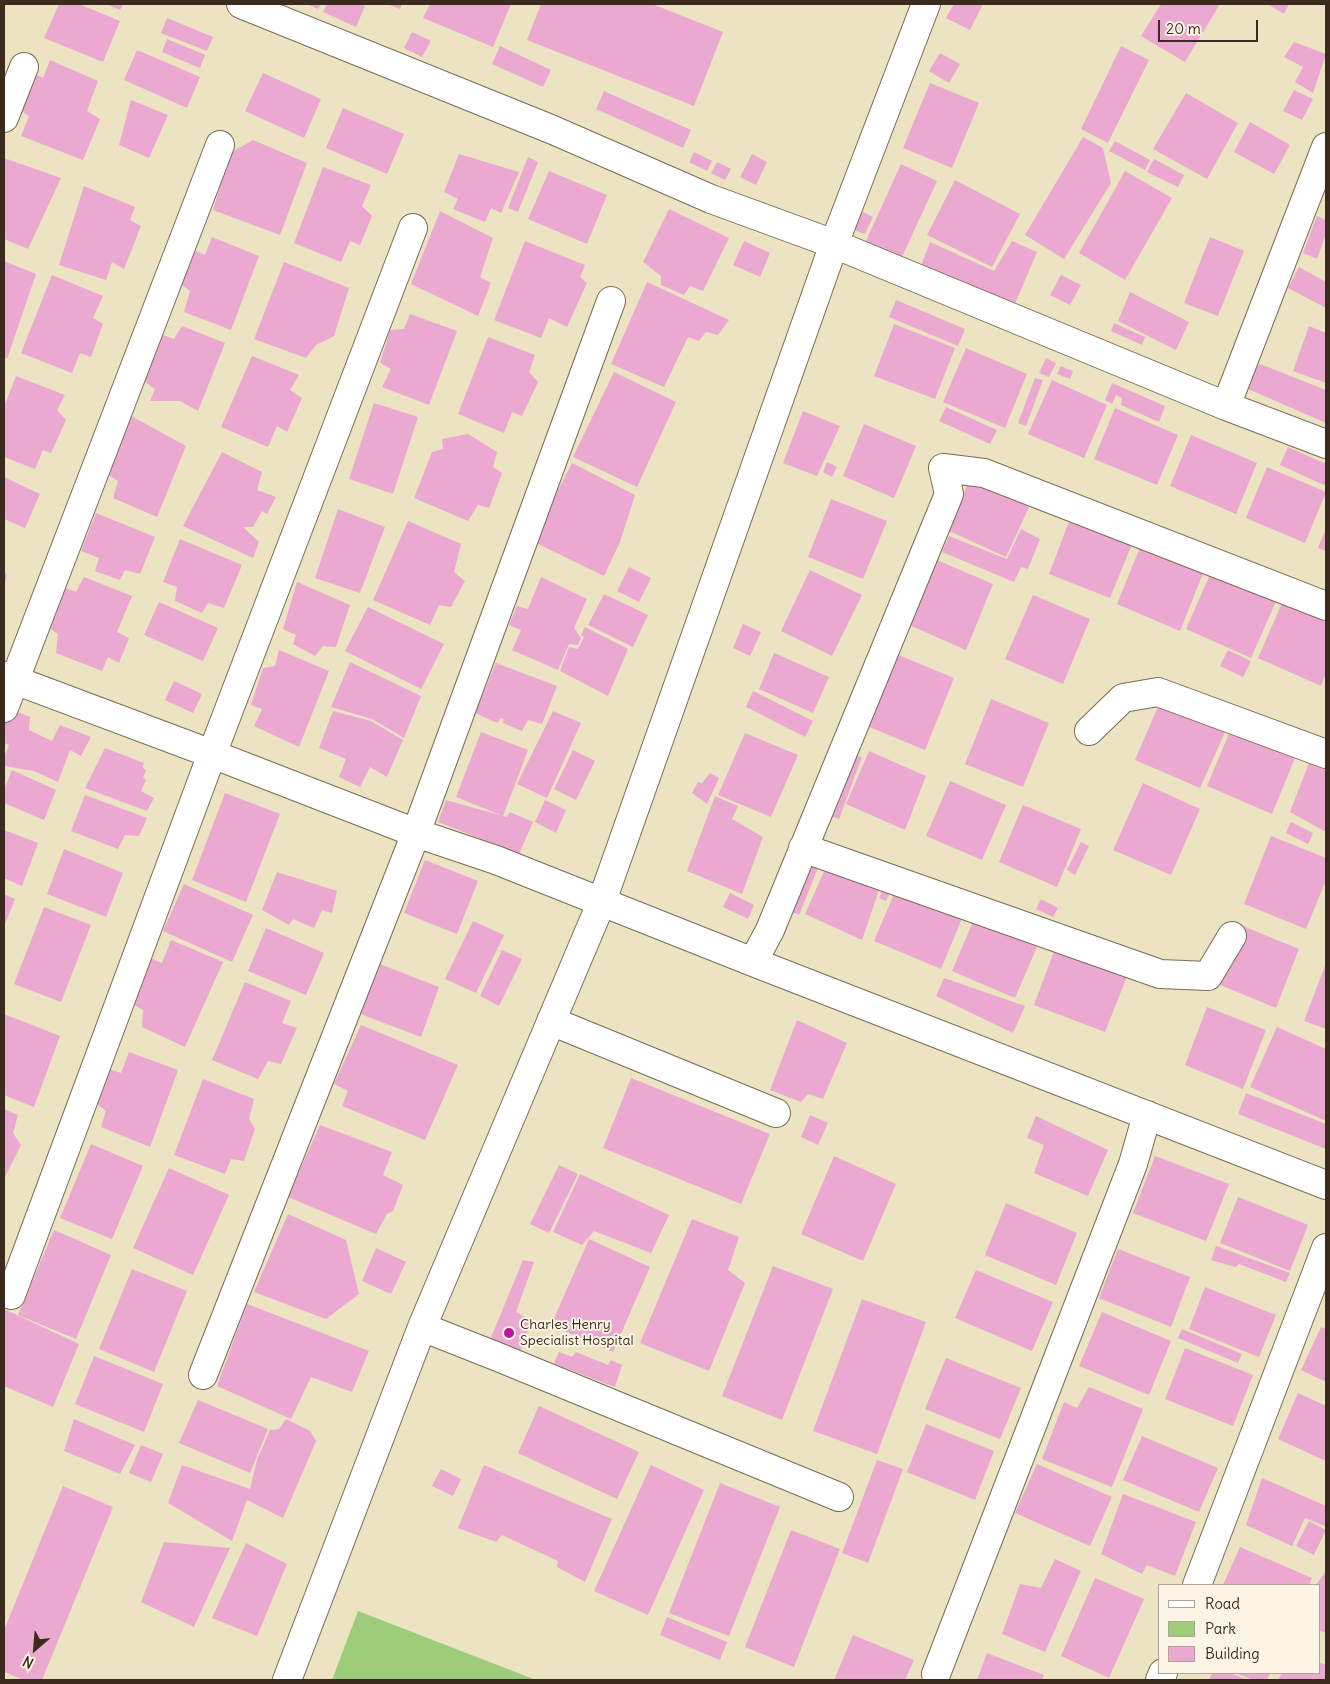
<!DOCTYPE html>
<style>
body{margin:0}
#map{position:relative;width:1330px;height:1684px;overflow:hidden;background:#ebe3c1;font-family:Delius,sans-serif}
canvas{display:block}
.frame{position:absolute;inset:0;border:5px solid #3b2a1e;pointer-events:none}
.legend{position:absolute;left:1158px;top:1584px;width:162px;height:90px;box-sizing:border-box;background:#fcf5e5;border:1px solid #afa495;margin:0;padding:6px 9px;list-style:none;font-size:15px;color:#3b2a1e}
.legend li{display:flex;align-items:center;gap:10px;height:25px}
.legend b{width:25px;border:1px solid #afa495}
.north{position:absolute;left:10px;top:1624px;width:50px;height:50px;-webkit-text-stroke:4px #fcf5e5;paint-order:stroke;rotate:207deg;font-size:14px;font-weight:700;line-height:20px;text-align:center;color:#3b2a1e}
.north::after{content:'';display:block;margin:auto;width:18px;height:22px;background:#3b2a1e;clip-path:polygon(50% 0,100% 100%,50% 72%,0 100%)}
.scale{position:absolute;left:1158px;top:20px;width:100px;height:22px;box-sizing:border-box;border:2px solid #3b2a1e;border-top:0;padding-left:6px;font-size:15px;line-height:18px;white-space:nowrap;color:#3b2a1e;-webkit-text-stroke:4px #fcf5e5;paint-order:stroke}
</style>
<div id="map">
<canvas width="1330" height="1684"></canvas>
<div class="frame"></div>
<ul class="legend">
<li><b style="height:6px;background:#fff"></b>Road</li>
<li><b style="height:14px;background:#9dcc7a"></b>Park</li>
<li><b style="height:14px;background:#eba9d2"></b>Building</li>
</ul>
<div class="north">N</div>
<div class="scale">20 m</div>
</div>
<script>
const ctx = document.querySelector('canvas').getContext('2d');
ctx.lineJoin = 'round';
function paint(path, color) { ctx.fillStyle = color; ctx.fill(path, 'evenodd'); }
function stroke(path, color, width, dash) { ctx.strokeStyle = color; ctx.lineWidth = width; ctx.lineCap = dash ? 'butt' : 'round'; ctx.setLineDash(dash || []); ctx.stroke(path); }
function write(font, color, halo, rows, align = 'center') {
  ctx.font = font + ' Delius,sans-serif'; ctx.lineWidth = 4; ctx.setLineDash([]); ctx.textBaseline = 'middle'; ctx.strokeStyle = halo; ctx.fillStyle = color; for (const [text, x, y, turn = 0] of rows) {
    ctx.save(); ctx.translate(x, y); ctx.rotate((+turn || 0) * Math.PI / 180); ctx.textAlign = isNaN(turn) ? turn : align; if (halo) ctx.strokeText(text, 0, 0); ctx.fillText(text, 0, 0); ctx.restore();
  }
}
const green = new Path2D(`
 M358,1611L536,1680H332Z`);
const building = new Path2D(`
 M59,4H79L120,21L103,62L44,38Z
 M106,4H123L120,10Z
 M306,4H321L318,9Z
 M327,4H359L365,6L356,27L323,12Z
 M387,4H402L400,9Z
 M430,4H511L493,47L423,18Z
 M541,4H652L723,32L694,106L527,40Z
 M954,4H983L970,30L946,18Z
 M1161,4H1220L1185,62L1141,36Z
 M1267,4H1289L1284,14Z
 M167,18L213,37L207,51L161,33Z
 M412,32L431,41L422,57L404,48Z
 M167,39L205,55L200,68L162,52Z
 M1294,42L1326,54L1313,93L1295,82L1303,67L1284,57Z
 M500,46L551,70L543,87L492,64Z
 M1121,46L1149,60L1108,143L1081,129Z
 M137,50L200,77L187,108L124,80Z
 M940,53L960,64L949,83L929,71Z
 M50,60L98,81L87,111L100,119L83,160L21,136L29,116L15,107L29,71L43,78Z
 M263,73L321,99L304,138L245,111Z
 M930,83L979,103L952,168L903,148Z
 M1294,90L1313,99L1302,120L1283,111Z
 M604,91L691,130L683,148L596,109Z
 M1186,93L1238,123L1207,179L1153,149Z
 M131,100L168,115L149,158L119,145Z
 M343,108L404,134L387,174L326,148Z
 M1250,122L1290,145L1274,174L1234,152Z
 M1083,137L1103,148L1111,183L1064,259L1025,235Z
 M253,140L307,163L280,235L213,210L230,153Z
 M1115,141L1150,160L1145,170L1109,151Z
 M694,152L712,161L707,171L689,162Z
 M459,154L519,172L501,213L491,208L485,222L453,209L458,199L444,192Z
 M752,154L767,162L756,185L740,177Z
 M528,157L538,162L518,212L508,208Z
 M4,158L61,178L28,249L4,239Z
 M1154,159L1184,175L1178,187L1147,172Z
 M717,162L731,169L725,180L711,173Z
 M901,164L937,181L901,259L865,243Z
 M323,167L371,185L362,206L372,216L360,245L350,241L341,262L294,243Z
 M549,171L607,195L587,244L528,219Z
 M1125,171L1172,198L1125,280L1079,253Z
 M955,180L1020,214L992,267L927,235Z
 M84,186L135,207L130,220L141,226L124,269L112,262L106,280L59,265Z
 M669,209L729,238L703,291L690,286L684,295L661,285V276L643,262Z
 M440,211L493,238L480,277L491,283L478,316L411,284Z
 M861,211L873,217L865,234L854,230Z
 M1317,216L1326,220V234L1317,259L1303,253Z
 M212,237L259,256L231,330L184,312L190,291L178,282L191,249L205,255Z
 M1210,237L1244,251L1218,316L1184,303Z
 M525,241L585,265L580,277L587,283L567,327L549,318L541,338L494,320Z
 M744,241L770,253L760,277L733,265Z
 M1012,241L1037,252L1014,306L920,268L930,242L994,271Z
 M4,261L36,274L7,359L4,357Z
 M284,262L349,288L334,336L316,345L306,358L254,339Z
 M1299,267L1326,282V308L1288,288Z
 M52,275L103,296L93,318L103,324L91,357L80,353L72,373L21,353Z
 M1061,275L1081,285L1070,305L1050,295Z
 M647,282L729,320L718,335L706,332L699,341L688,337L664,387L611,364Z
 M1130,292L1189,322L1176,350L1118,321Z
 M896,300L965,329L958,346L889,317Z
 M410,314L457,331L429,405L382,387L391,369L380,363L390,330L404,329Z
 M1114,323L1145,337L1142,345L1111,331Z
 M894,324L955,348L935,399L874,376Z
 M182,326L225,343L198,411L180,401H150L155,389L142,380L160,334L174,339Z
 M1309,326L1326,333V383L1293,371Z
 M488,337L535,355L529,372L538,382L522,416L512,412L504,433L458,414Z
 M966,348L1027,374L1005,428L943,402Z
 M252,356L299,375L290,390L302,398L287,432L277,426L268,447L221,427Z
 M1046,358L1056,363L1049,377L1039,373Z
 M1260,364L1326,390V423L1248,389V376Z
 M1061,366L1073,371L1070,379L1057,374Z
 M614,372L676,402L637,487L573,457Z
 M16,376L65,395L57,410L66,420L51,453L43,450L35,469L4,457V407Z
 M1035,378L1043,380L1026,426L1018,423Z
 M1052,380L1107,405L1084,458L1028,434Z
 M1112,383L1165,406L1159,422L1121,405L1122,398L1116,395L1112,404L1105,400Z
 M374,403L418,417L393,494L349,479Z
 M946,407L997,430L990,444L939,421Z
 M1115,408L1178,435L1157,485L1094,459Z
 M803,411L840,426L817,476L783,463Z
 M124,412L186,446L157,517L113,498L118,481L108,475L116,452Z
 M864,424L916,446L894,498L843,476Z
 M468,434L497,452L493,467L502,473L489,508L478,505L468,521L414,498L432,452L443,449L442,439Z
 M1191,435L1257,463L1236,514L1170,486Z
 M1288,447L1326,464V486L1280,465Z
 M222,452L262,472L257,490L276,497L267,514L262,511L253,527H243L259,542L253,558L183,526Z
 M827,462L837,467L832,477L823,472Z
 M572,463L635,495L620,542L604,576L532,541Z
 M1267,467L1326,492L1305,543L1246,518Z
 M4,477L40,494L25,528L4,519Z
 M970,479L1029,507L1006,557L947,530Z
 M831,499L887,521L863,579L808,557Z
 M338,509L385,527L360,593L315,578Z
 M96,513L155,537L140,574L125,570L120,580L95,571L99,558L81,551Z
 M1070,519L1132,544L1110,598L1049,574Z
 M408,521L461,544L454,572L465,581L451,607L439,605L430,625L373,600Z
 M1326,528V551L1318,548Z
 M1021,529L1040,539L1028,569L1021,567L1014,582L942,552L949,536L1007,559Z
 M180,539L242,565L224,608L208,603L202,613L175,601L177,587L163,582Z
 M1141,545L1204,571L1180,631L1117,604Z
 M937,560L993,584L966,650L909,625Z
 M629,567L651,578L639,602L617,591Z
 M4,569L7,576L4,585Z
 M810,570L862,595L832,656L781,631Z
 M1212,570L1277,599L1251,658L1186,629Z
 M84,577L132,596L117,632L129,638L119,663L108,657L102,671L56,653L58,634L48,627L63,587L76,592Z
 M541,577L587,599L574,628L581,638L578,645L569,644L558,670L512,650L521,630L509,625L517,606L528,609Z
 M297,582L350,605L336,647L323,646L315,656L293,644L296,635L283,629Z
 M604,594L648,615L633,647L588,625Z
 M1033,595L1090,619L1063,684L1005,659Z
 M159,602L218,628L203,661L144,635Z
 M1282,603L1326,622V673L1321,686L1258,658Z
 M368,607L444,644L421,689L345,651Z
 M743,624L761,632L750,656L733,648Z
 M585,627L628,649L608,696L560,671L569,647L578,649L584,637L581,635Z
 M279,650L329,671L299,747L254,726L262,709L251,705L263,668L275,666Z
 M1228,650L1251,661L1243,677L1220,666Z
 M774,653L829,677L813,713L759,689Z
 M896,654L954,678L925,750L867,726Z
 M350,662L421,696L404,738L372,719L331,707Z
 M496,663L557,686L542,724L528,720L522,731L503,723L504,719L501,718L497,723L475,713Z
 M174,681L202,694L193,713L165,700Z
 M753,691L813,721L805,737L746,707Z
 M991,699L1049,723L1023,787L965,764Z
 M1160,702L1226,730L1200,788L1135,760Z
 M11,709L30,717L29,730L52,741L60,725L91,737L81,756L70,750L58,782L34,771L4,766V757L9,745L4,743V723Z
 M333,711L371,721L403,740L387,777L370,767L360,787L339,777L346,759L319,748Z
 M553,711L581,723L547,798L517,784Z
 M1230,731L1295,758L1272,814L1207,786Z
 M481,732L528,750L503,816L456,797Z
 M745,733L798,755L771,817L718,795Z
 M105,748L144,763L143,768L146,770L143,778L146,780L141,791L154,798L147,811L85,788Z
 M573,750L595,761L576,800L554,789Z
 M869,751L926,776L905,830L846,804Z
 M849,753L862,757L839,819L827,815Z
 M1309,763L1326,770V832L1290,812Z
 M12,770L56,790L44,820L4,803V789Z
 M710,773L719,778L707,804L692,793L698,782L702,783Z
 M950,781L1006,805L982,860L926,836Z
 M1143,783L1200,809L1171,875L1113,850Z
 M225,793L280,814L246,902L192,880Z
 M85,795L147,818L139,836L125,835L118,849L71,831Z
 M715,796L738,806L732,819L763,837L742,894L687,871Z
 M446,800L507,817L510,812L533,822L519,854L438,822Z
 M545,800L566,810L556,833L535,822Z
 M1023,805L1081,829L1057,887L999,862Z
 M1291,822L1313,833L1308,844L1286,833Z
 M4,830L38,843L22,886L4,878Z
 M1271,836L1326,858V880L1306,929L1244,904Z
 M1081,842L1089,846L1075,875L1067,870Z
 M64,849L123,873L106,917L47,894Z
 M425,860L478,881L457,934L404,913Z
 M810,864L818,868L799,915L790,911Z
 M826,867L880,887L862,940L805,914Z
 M277,872L337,891L332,913L322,910L314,928L293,919L289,925L262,910Z
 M886,882L893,885L886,901L879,898Z
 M184,884L253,915L232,962L163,931Z
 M897,887L963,916L941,969L874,941Z
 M730,893L754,905L748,919L723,907Z
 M4,894L15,899L4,927Z
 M1041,899L1058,908L1053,917L1036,909Z
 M44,907L91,925L61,1002L14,984Z
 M974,919L1037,947L1015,998L952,971Z
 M473,921L504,935L476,993L445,979Z
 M1243,926L1299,949L1276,1008L1220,985Z
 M266,928L324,953L306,995L248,971Z
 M171,940L223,962L185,1047L142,1027L143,1010L131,1003L150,958L162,963Z
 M1056,946L1128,974L1105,1032L1034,1005Z
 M502,950L522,959L499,1006L480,996Z
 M377,963L439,987L421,1037L358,1013Z
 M1326,963V1029L1304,1021Z
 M944,978L1025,1006L1013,1033L936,996Z
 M245,982L291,1001L282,1023L297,1028L281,1064L268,1061L258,1079L212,1060Z
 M1207,1007L1266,1030L1243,1089L1185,1065Z
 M4,1014L60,1036L34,1107L4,1095Z
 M797,1020L847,1043L823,1099L808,1094L801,1102L770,1090Z
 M361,1025L458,1065L425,1140L342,1106L348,1091L334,1084Z
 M1277,1027L1326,1049V1121L1250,1087Z
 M129,1052L178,1070L150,1147L101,1127L106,1111L97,1104L109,1069L121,1073Z
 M631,1078L770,1134L741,1204L603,1148Z
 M203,1079L254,1099L249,1119L255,1129L244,1161L231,1159L225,1174L174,1155Z
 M1246,1093L1326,1124V1149L1238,1114Z
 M4,1109L18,1115L13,1133L21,1145L5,1177L4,1176Z
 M810,1115L828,1123L818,1145L801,1137Z
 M1036,1116L1108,1150L1088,1196L1034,1173L1044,1145L1027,1138Z
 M320,1125L392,1152L383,1175L403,1185L393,1211L387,1214L376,1234L288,1197Z
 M91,1144L143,1166L112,1239L60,1218Z
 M834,1156L896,1184L863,1261L801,1234Z
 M1155,1156L1229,1184L1206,1241L1133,1213Z
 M559,1165L578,1174L549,1233L530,1224Z
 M169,1168L229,1195L193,1275L133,1248Z
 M580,1174L669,1215L651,1253L594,1231L582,1245L553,1232Z
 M1238,1197L1308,1225L1290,1271L1220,1243Z
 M1006,1203L1077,1233L1056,1285L985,1255Z
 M288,1214L346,1240L359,1294L326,1319L254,1292Z
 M692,1219L739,1237L728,1270L745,1283L709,1371L640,1343Z
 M54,1230L111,1255L76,1339L18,1315Z
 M589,1239L650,1267L613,1352L551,1325Z
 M1216,1246L1290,1273L1286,1282L1239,1264L1235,1267L1211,1260Z
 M376,1248L406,1262L391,1294L362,1281Z
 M1118,1249L1190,1277L1171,1327L1099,1298Z
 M523,1260L534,1262L516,1312L532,1321L520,1352L490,1340Z
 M773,1266L833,1289L782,1420L722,1396Z
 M132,1269L187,1291L154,1372L99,1349Z
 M976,1270L1053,1302L1032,1351L955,1318Z
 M1205,1287L1276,1315L1259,1357L1189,1329Z
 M862,1299L926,1322L877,1454L813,1431Z
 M247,1304L369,1351L352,1392L311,1377L291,1419L217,1386Z
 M4,1309L79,1344L53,1407L4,1386Z
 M1102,1312L1171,1341L1149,1395L1079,1366Z
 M1321,1327L1326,1329V1382L1301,1370Z
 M1182,1329L1242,1354L1238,1363L1178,1338Z
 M1185,1348L1253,1375L1233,1426L1165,1399Z
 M559,1352L572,1357L576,1352L608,1365L611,1360L622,1365L615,1387L554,1364Z
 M94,1356L163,1384L144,1432L75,1404Z
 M946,1358L1021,1388L1000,1439L925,1409Z
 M1089,1387L1143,1409L1112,1487L1042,1459L1064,1402L1077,1408Z
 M1298,1393L1326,1406V1461L1278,1439Z
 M198,1400L268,1429L250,1473L179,1443Z
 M539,1406L639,1452L617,1499L518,1453Z
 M74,1419L135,1445L120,1474L64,1451Z
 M286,1419L310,1431L316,1441L283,1518L247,1500L232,1541L168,1503L182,1465L250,1489L257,1460L270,1430L279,1429Z
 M926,1424L994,1451L975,1500L907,1472Z
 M1142,1436L1218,1468L1199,1512L1123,1480Z
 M141,1445L163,1454L151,1482L129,1473Z
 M877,1460L903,1469L868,1563L842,1553Z
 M1037,1464L1112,1497L1090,1546L1015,1513Z
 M484,1465L612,1519L585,1582L557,1567L558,1561L502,1535L496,1542L458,1528Z
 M651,1465L704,1490L648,1615L594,1591Z
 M441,1469L461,1479L453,1496L432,1486Z
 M1262,1478L1326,1506L1325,1526L1305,1518L1292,1546L1246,1525Z
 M720,1483L780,1507L729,1636L669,1613Z
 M63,1486L113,1507L42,1680H24L4,1672V1630Z
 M1123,1494L1196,1522L1175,1576L1147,1565L1142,1574L1101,1554Z
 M1309,1521L1326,1530L1314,1555L1296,1546Z
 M791,1530L840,1549L794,1667L745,1647Z
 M164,1542L230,1548L194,1627L141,1602Z
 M246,1543L287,1564L257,1636L212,1618Z
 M1240,1547L1312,1578L1309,1585H1223Z
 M1055,1559L1081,1571L1045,1652L1002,1634L1020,1584L1041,1588Z
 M1325,1572H1326V1633L1319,1630V1585H1316Z
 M1095,1578L1144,1599L1109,1678L1061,1656Z
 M667,1617L727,1642L720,1660L660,1635Z
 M853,1635L914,1660L905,1680H834Z
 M987,1653L1044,1675L1042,1680H977Z
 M1319,1662L1326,1665V1680H1278L1282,1673H1319Z
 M1212,1673H1230L1248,1680H1209Z
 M1236,1673H1270L1267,1680H1253Z`);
const minor = new Path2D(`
 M241,4L553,130L711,199L834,244L1226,406L1326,444
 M4,118L24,67
 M1226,406L1326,147
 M4,676L212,754L416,833L496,860L753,962L1326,1185
 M4,708L220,145
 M1089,731L1123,698L1158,692L1326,754
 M803,848L1160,974L1208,976L1232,936
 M753,962L770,930L949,494L943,468L984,473L1326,606
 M551,1021L776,1113
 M11,1295L212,754L413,228
 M422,1327L498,1357L839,1497
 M203,1375L416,833L611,301
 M1197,1585L1326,1248
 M936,1674L1133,1164L1147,1115
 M287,1680L422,1327L602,901L834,244L926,4
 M1160,1680L1163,1673`);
const markers = [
 [509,1333,6,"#b5179e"]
];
const poiNames = [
 ["Charles Henry",520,1325],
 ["Specialist Hospital",520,1341]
];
paint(green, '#9dcc7a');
paint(building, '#eba9d2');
stroke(minor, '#796b57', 30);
stroke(minor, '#fff', 28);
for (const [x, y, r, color] of markers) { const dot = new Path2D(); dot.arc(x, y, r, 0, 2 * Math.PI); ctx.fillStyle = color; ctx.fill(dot); stroke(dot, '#fcf5e5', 2); }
write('14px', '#3b2a1e', '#fcf5e5', poiNames, 'left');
</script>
